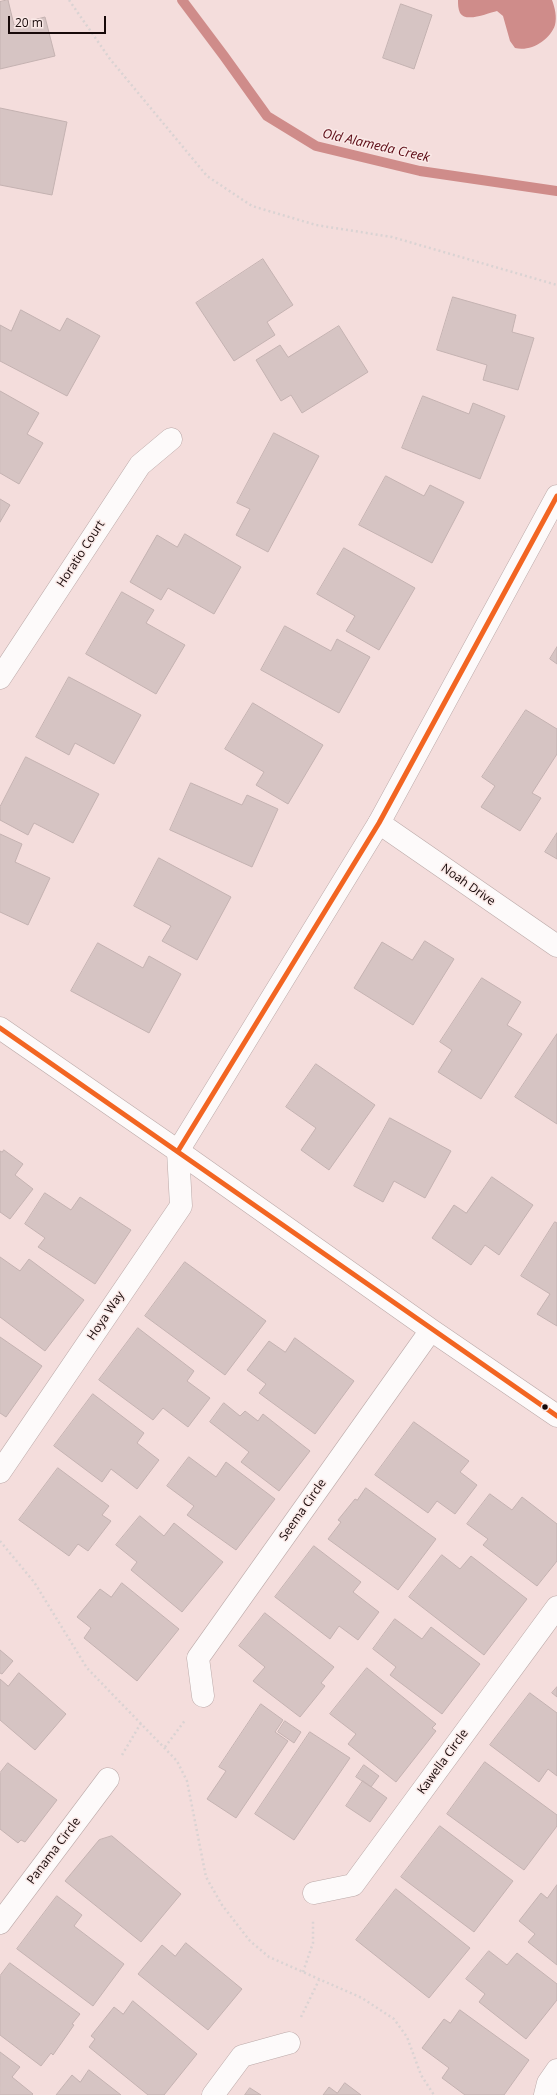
<!DOCTYPE html>
<style>
body{margin:0}
#map{position:relative;width:557px;height:2095px;overflow:hidden;background:#f4dddc;font-family:"Open Sans",sans-serif}
canvas{display:block}
.scale{position:absolute;left:8px;top:16px;width:98px;height:18px;box-sizing:border-box;border:2px solid #170909;border-top:0;padding-left:5px;font-size:12px;line-height:14px;white-space:nowrap;color:#170909;-webkit-text-stroke:3px #fae9e7;paint-order:stroke}
</style>
<div id="map">
<canvas width="557" height="2095"></canvas>
<div class="scale">20 m</div>
</div>
<script>
const ctx = document.querySelector('canvas').getContext('2d');
ctx.lineJoin = 'round';
function paint(path, color) { ctx.fillStyle = color; ctx.fill(path, 'evenodd'); }
function stroke(path, color, width, dash) { ctx.strokeStyle = color; ctx.lineWidth = width; ctx.lineCap = dash ? 'butt' : 'round'; ctx.setLineDash(dash || []); ctx.stroke(path); }
function write(font, color, halo, rows, align = 'center') {
  ctx.font = font + ' "Open Sans",sans-serif'; ctx.lineWidth = 3; ctx.setLineDash([]); ctx.textBaseline = 'middle'; ctx.strokeStyle = halo; ctx.fillStyle = color; for (const [text, x, y, turn = 0] of rows) {
    ctx.save(); ctx.translate(x, y); ctx.rotate((+turn || 0) * Math.PI / 180); ctx.textAlign = isNaN(turn) ? turn : align; if (halo) ctx.strokeText(text, 0, 0); ctx.fillText(text, 0, 0); ctx.restore();
  }
}
const water = new Path2D(`
 M458,0H552C555,8 557,17 555,25C550,40 531,52 515,48L510,41L503,16L497,11C488,13 466,23 460,13C458,9 458,4 458,0Z`);
const stream = new Path2D(`
 M182,0L224,56L267,116L316,146L420,171L557,191`);
const building = new Path2D(`
 M8,0L14,25L45,17L55,56L0,69V2Z
 M401,4L432,15L414,69L383,58Z
 M0,108L67,122L52,195L0,185Z
 M263,259L293,305L267,322L275,335L234,361L196,303Z
 M453,297L516,315L512,332L534,338L518,390L483,380L487,365L437,350Z
 M21,310L60,331L67,318L100,336L67,396L0,361V325L11,331Z
 M339,326L368,372L302,413L291,395L281,401L256,360L280,345L288,357Z
 M0,391L39,413L27,434L43,443L19,484L0,473Z
 M423,396L469,414L473,403L505,416L480,479L402,448Z
 M274,433L319,456L268,552L236,535L250,509L237,503Z
 M386,476L424,496L430,485L464,502L432,563L359,525Z
 M0,499L10,505L0,522Z
 M185,534L241,567L214,614L168,588L161,600L130,582L157,535L177,547Z
 M344,548L415,588L379,650L346,631L355,616L317,594Z
 M122,592L154,610L146,623L185,645L156,694L86,654Z
 M285,626L331,651L337,639L370,657L339,713L261,670Z
 M557,647V664L550,659Z
 M69,677L141,715L114,764L75,743L69,755L36,737Z
 M253,703L323,745L288,804L256,785L264,772L225,749Z
 M526,710L557,729V754L532,793L541,798L520,831L481,807L495,786L482,777Z
 M26,757L99,794L73,843L34,823L28,835L0,820V807Z
 M191,783L242,805L247,795L278,809L252,867L170,830Z
 M557,833V859L545,852Z
 M0,834L22,844L15,862L50,878L28,925L0,912Z
 M159,858L231,897L197,960L162,941L171,926L134,906Z
 M425,941L454,959L413,1025L354,988L382,942L412,960Z
 M98,943L143,968L149,956L181,974L149,1033L71,991Z
 M482,978L521,1002L507,1025L522,1034L481,1099L438,1072L452,1050L440,1042Z
 M557,1034V1124L515,1097Z
 M316,1064L375,1105L329,1170L301,1150L316,1128L286,1107Z
 M390,1118L451,1151L425,1198L394,1181L383,1202L354,1186Z
 M4,1150L23,1164L15,1175L33,1189L10,1219L0,1212V1151L2,1152Z
 M492,1177L533,1205L499,1255L485,1245L471,1265L432,1238L454,1205L466,1213Z
 M45,1193L71,1210L80,1197L131,1230L95,1284L38,1247L45,1238L25,1224Z
 M555,1222L557,1223V1326L537,1314L550,1294L521,1276Z
 M0,1257L20,1271L29,1259L84,1300L45,1351L0,1317Z
 M185,1262L266,1321L225,1375L145,1316Z
 M138,1328L194,1371L187,1381L210,1398L188,1427L163,1408L153,1420L99,1380Z
 M0,1337L42,1366L6,1417L0,1413Z
 M295,1338L354,1381L315,1434L259,1393L266,1384L247,1370L269,1341L285,1352Z
 M93,1394L144,1433L137,1443L159,1460L137,1489L111,1469L102,1482L54,1446Z
 M224,1403L240,1416L245,1411L258,1421L263,1414L310,1451L279,1491L241,1462L249,1452L210,1422Z
 M414,1422L469,1461L460,1472L477,1485L455,1514L437,1501L428,1513L375,1475Z
 M189,1457L216,1477L226,1462L275,1499L236,1550L187,1515L194,1506L167,1486Z
 M58,1468L109,1506L102,1515L111,1521L88,1551L78,1544L69,1556L19,1520Z
 M366,1488L436,1539L398,1590L328,1539L341,1522L338,1520L355,1499L357,1500Z
 M490,1494L512,1510L522,1497L557,1524V1561L537,1586L483,1545L488,1539L467,1524Z
 M140,1516L164,1536L174,1523L223,1562L182,1612L131,1570L137,1562L116,1545Z
 M314,1546L361,1582L353,1592L379,1612L358,1640L339,1626L330,1639L275,1597Z
 M442,1555L460,1569L471,1556L527,1599L484,1655L409,1597Z
 M122,1583L179,1629L137,1681L84,1638L91,1628L77,1617L100,1589L111,1597Z
 M265,1613L334,1667L321,1683L325,1686L300,1717L253,1681L265,1667L239,1646Z
 M395,1619L422,1639L431,1627L480,1664L442,1714L390,1675L396,1667L373,1649Z
 M0,1650L13,1661L2,1674L0,1673Z
 M367,1668L436,1724L432,1728L436,1731L396,1782L348,1744L356,1734L330,1714Z
 M19,1673L66,1714L35,1750L0,1720V1679L8,1686Z
 M557,1687V1697L552,1693Z
 M530,1693L557,1713V1776L548,1769L539,1782L490,1745Z
 M261,1704L283,1720L275,1732L288,1741L236,1818L207,1799L226,1771L219,1767Z
 M285,1721L301,1732L294,1743L278,1732Z
 M310,1732L350,1758L294,1840L255,1814Z
 M485,1762L557,1815V1826L524,1870L447,1814Z
 M8,1763L57,1800L25,1842L21,1840L18,1843L0,1829V1773Z
 M364,1765L379,1776L371,1787L356,1777Z
 M363,1781L387,1798L370,1822L346,1806Z
 M440,1826L513,1881L474,1932L401,1877Z
 M112,1836L181,1894L141,1942L65,1881L99,1840Z
 M557,1885V1965L528,1942L535,1934L519,1921L541,1893L547,1898Z
 M396,1889L470,1948L429,1998L356,1940Z
 M57,1896L82,1915L74,1926L124,1964L93,2006L17,1949Z
 M186,1943L242,1989L208,2030L138,1974L162,1945L175,1956Z
 M489,1951L507,1965L517,1953L557,1984V2000L526,2039L479,2002L485,1994L466,1979Z
 M10,1963L80,2014L72,2024L74,2025L53,2055L51,2053L41,2066L0,2035V1976Z
 M133,2001L197,2054L164,2095H148L89,2047L95,2039L91,2036L114,2007L123,2014Z
 M460,2010L529,2060L504,2095H465L442,2078L449,2068L422,2048L444,2019L450,2023Z
 M0,2052L20,2067L12,2077L33,2094L32,2095H0Z
 M89,2070L121,2095H56L72,2075L80,2082Z
 M345,2083L361,2095H323L329,2087L337,2093Z
 M250,2088L261,2095H245Z`);
const path = new Path2D(`
 M69,0L110,59L207,176L252,206L316,225L392,237L557,285
 M0,1541L34,1582L87,1668L177,1761L187,1781L206,1877L222,1905L250,1941L269,1957L362,1998L394,2019L407,2037L421,2075L434,2095
 M165,1747L186,1719
 M122,1755L141,1723
 M303,1972L313,1943V1920
 M301,2017L319,1980`);
const minor = new Path2D(`
 M0,678L140,465L171,439
 M379,823L557,946
 M178,1151L431,1330L557,1416
 M0,1472L181,1206L178,1151
 M203,1696L198,1658L431,1330
 M314,1893L353,1885L557,1607
 M0,1923L108,1779
 M213,2095L242,2056L289,2043
 M545,2095L548,2083L557,2070`);
const tertiary = new Path2D(`
 M0,1028L178,1151L379,823L557,496`);
const bus1 = new Path2D(`
 M0,1028L557,1416
 M178,1151L379,823L557,496`);
const markers = [
 [545,1407,3.5,"#170909"]
];
const streetNames = [
 ["Horatio Court",81,554,-57],
 ["Noah Drive",468,885,35],
 ["Hoya Way",106,1316,-56],
 ["Seema Circle",303,1510,-55],
 ["Kawella Circle",443,1762,-54],
 ["Panama Circle",54,1851,-53]
];
const waterNames = [
 ["Old Alameda Creek",376,146,13]
];
paint(water, '#cf8c8a');
stroke(stream, '#cf8c8a', 10);
paint(building, '#d6c4c3');
stroke(building, '#c4b2b1', 1);
stroke(minor, '#bba9a8', 23);
stroke(tertiary, '#bba9a8', 23);
stroke(path, '#dad3d3', 2.5, [2, 3]);
stroke(minor, '#fdfafa', 22);
stroke(tertiary, '#fdfafa', 22);
stroke(bus1, '#f26522', 5);
for (const [x, y, r, color] of markers) { const dot = new Path2D(); dot.arc(x, y, r, 0, 2 * Math.PI); ctx.fillStyle = color; ctx.fill(dot); stroke(dot, '#fae9e7', 1.5); }
write('12px', '#170909', '#fae9e7', streetNames);
write('italic 13px', '#5a0812', '#fae9e7', waterNames);
</script>
